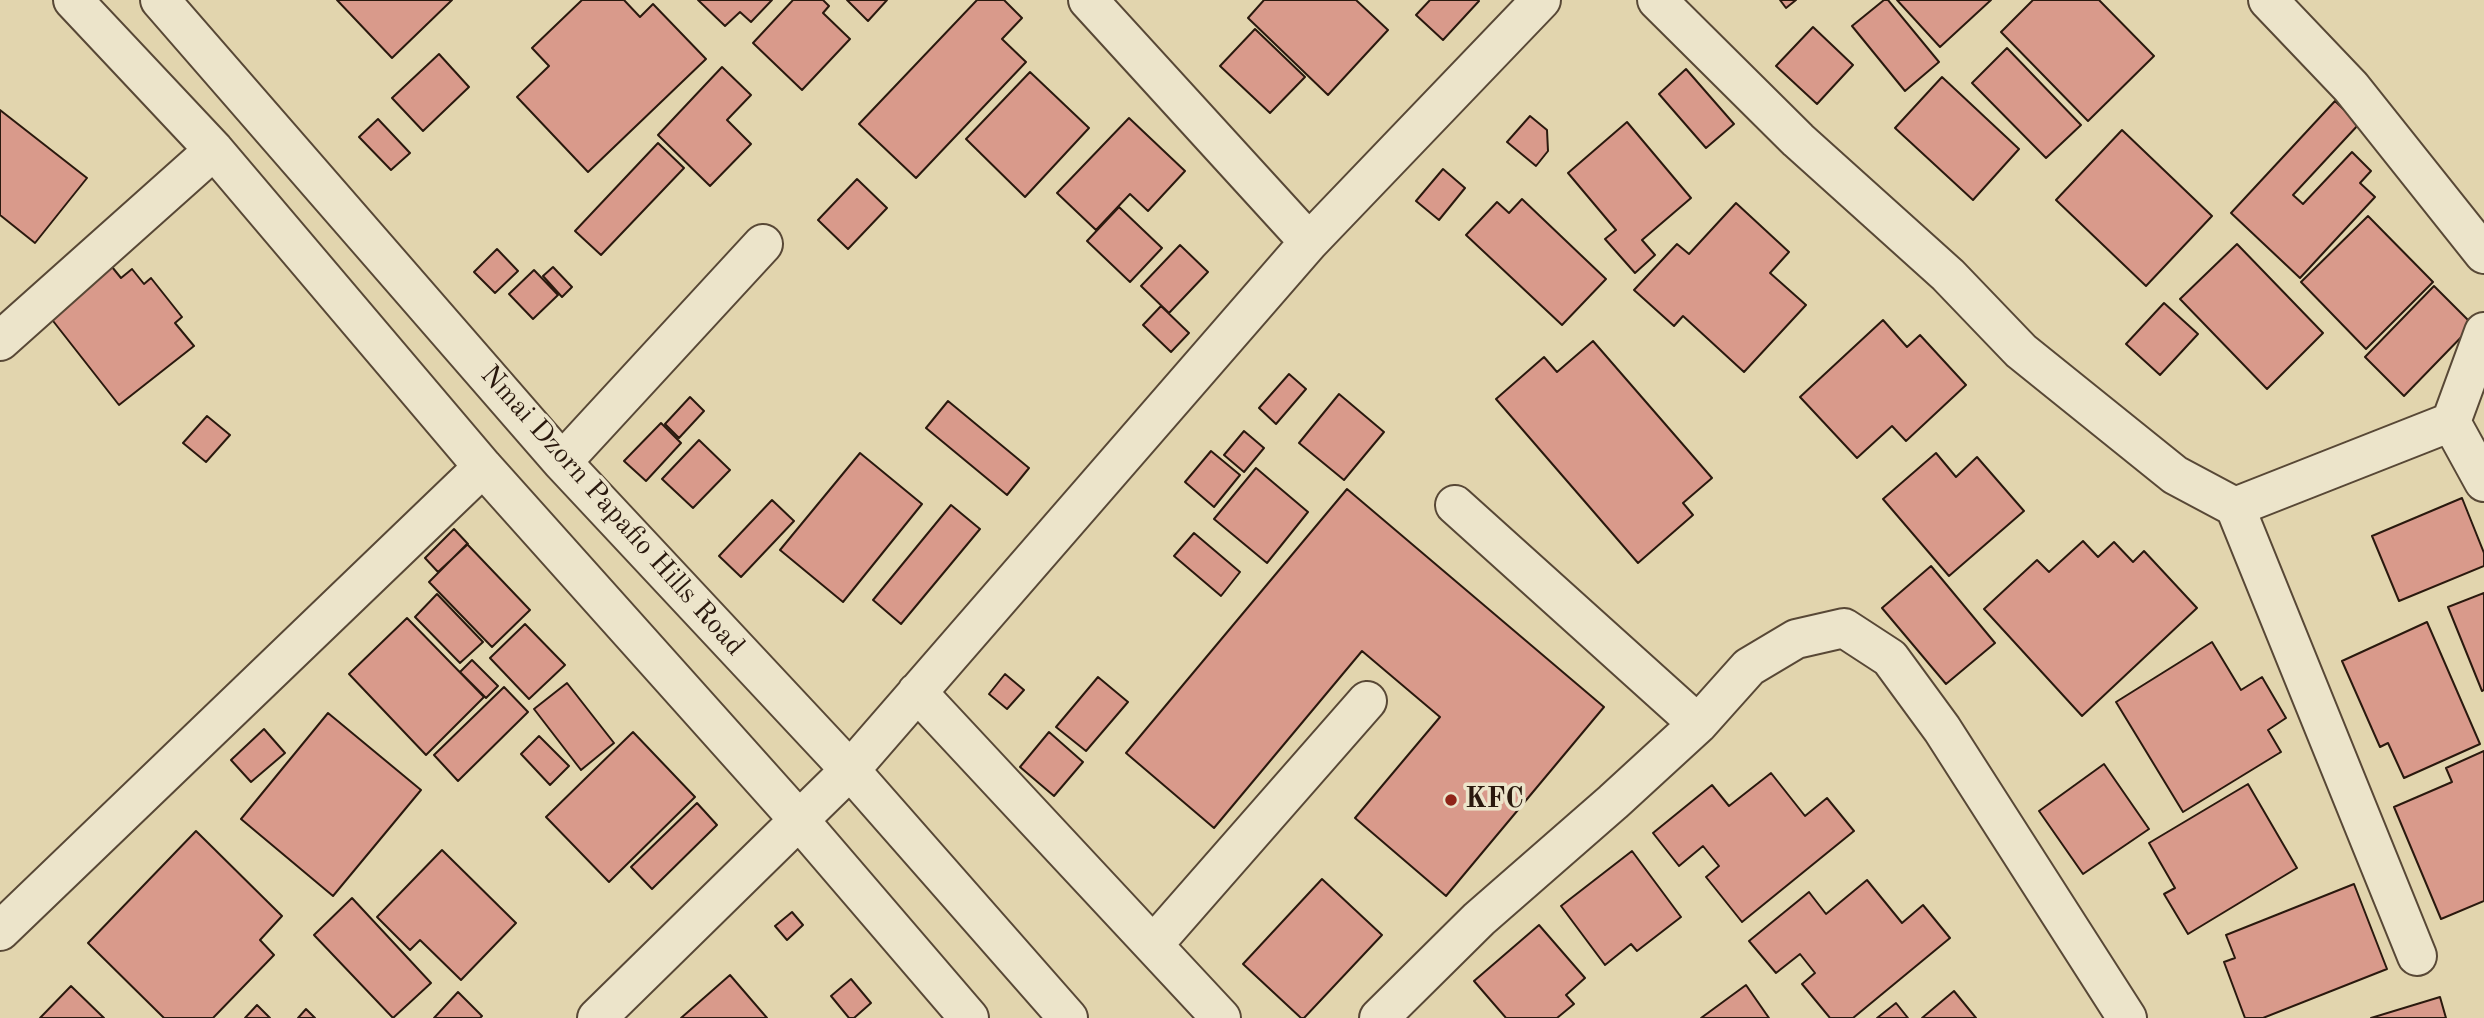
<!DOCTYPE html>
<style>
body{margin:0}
canvas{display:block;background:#e2d5ae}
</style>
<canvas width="2484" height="1018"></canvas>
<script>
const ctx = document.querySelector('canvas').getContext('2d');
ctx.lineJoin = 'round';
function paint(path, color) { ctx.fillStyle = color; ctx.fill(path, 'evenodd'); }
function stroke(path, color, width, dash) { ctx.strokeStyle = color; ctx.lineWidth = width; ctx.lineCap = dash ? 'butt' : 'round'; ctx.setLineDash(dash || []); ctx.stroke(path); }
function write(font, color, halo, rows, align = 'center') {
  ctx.font = font + ' "Old Standard TT",serif'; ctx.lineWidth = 7; ctx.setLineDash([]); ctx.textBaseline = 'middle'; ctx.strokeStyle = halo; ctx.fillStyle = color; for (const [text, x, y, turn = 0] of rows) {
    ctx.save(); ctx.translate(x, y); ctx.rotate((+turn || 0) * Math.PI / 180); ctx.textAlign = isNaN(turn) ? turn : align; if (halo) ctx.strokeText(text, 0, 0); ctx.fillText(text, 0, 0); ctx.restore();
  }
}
const building = new Path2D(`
 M337,0H452L392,58Z
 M582,0H624L640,17L653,4L706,59L588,172L517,97L549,66L532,48Z
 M698,0H772L751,22L740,12L725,26Z
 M793,0H823L829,6L823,13L850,39L802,90L753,43Z
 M847,0H887L868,21Z
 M977,0H1004L1022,18L1002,39L1026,62L916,178L859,124Z
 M1264,0H1356L1388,30L1328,95L1248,18Z
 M1430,0H1478L1479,1L1443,40L1416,15Z
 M1780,0H1796L1786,8Z
 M1884,0H1888L1939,62L1905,91L1852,26Z
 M1897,0H1991L1940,47Z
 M2033,0H2099L2154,56L2088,121L2001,32Z
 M1813,27L1853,65L1817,104L1776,66Z
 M1255,29L1305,77L1270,113L1220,66Z
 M2007,48L2081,125L2046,158L1972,83Z
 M439,54L469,87L423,131L392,98Z
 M722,67L751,95L727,120L751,144L710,186L658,135Z
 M1686,69L1734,124L1706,148L1659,94Z
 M1030,72L1089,128L1025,197L966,139Z
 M1942,77L2019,149L1973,200L1895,128Z
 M2335,101L2359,124L2293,195L2303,204L2352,152L2371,171L2360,183L2375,197L2300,278L2231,213Z
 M0,110L87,178L35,243L0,215Z
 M1530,116L1547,130L1548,151L1536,166L1507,142Z
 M1129,118L1185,171L1148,211L1130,194L1096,230L1057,193Z
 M378,119L410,153L391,170L359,137Z
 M1627,122L1691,198L1642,240L1655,255L1635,273L1605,239L1616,230L1568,173Z
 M2122,130L2212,216L2146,286L2056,200Z
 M658,143L684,168L601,255L575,231Z
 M1443,169L1465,188L1439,220L1416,201Z
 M857,179L887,208L848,249L818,220Z
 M1522,199L1606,279L1562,325L1466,235L1497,202L1509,213Z
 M1736,203L1789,252L1770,273L1806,305L1744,372L1683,316L1674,326L1634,290L1677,244L1689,254Z
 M1119,207L1162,248L1130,282L1087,241Z
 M2368,216L2433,282L2366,349L2301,282Z
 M2237,244L2323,333L2267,389L2180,299Z
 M1180,245L1208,272L1169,313L1141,286Z
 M497,249L518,271L495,293L474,272Z
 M108,262L121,278L132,269L144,284L151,278L182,317L175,323L194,346L119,405L46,312Z
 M553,267L572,287L562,297L543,276Z
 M534,270L558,295L533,319L509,294Z
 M2434,286L2473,325L2404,396L2365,357Z
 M2164,303L2198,334L2160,375L2126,344Z
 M1161,306L1189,333L1171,352L1143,325Z
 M1883,320L1907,347L1920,335L1966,385L1906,441L1892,426L1857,458L1800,397Z
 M1593,341L1712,478L1683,503L1693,515L1638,563L1496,399L1544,357L1557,372Z
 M1289,374L1306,389L1276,424L1259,408Z
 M1339,394L1384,432L1344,480L1299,443Z
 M690,397L704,411L679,438L665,424Z
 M948,401L1029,468L1007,495L926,428Z
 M207,416L230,435L206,462L183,443Z
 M661,423L681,443L646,481L624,461Z
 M1244,431L1264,448L1244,472L1224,455Z
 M699,440L730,470L693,508L662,479Z
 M1211,451L1240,475L1214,507L1185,482Z
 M860,453L922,504L843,602L780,550Z
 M1936,453L1956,477L1977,457L2024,511L1949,576L1883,499Z
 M1256,468L1308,512L1267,563L1214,519Z
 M1347,489L1604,707L1446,896L1355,818L1440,717L1362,651L1214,828L1126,753Z
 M2462,498L2484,553V566L2399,601L2372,536Z
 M772,500L794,521L741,577L719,556Z
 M951,505L980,529L901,624L873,600Z
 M454,529L468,544L438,572L425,558Z
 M1194,533L1240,572L1221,596L1174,556Z
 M2083,541L2098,557L2114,542L2133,562L2144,551L2197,608L2082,716L1984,609L2037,560L2049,572Z
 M467,544L530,610L492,647L429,582Z
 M1931,566L1995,643L1946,684L1882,608Z
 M2484,593V690L2482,691L2448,607Z
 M437,594L483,642L460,663L415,617Z
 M407,618L484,697L426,755L349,674Z
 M2427,622L2480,744L2404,778L2388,743L2380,747L2342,661Z
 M525,624L565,665L529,699L490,658Z
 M2212,642L2241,690L2262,677L2286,718L2268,730L2281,752L2183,812L2116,702Z
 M472,660L498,686L486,698L460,672Z
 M1005,674L1024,690L1007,709L989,694Z
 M1098,677L1128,702L1086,751L1056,727Z
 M567,683L614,743L581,770L534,709Z
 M504,687L528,712L458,781L434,755Z
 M328,713L421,790L333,896L241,819Z
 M264,729L285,753L251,782L231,760Z
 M633,732L695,797L609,882L546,817Z
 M1049,732L1083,762L1054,796L1020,767Z
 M539,736L569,766L550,785L521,754Z
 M2484,751V901L2441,919L2394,807L2452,782L2446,768Z
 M2104,764L2149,829L2083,874L2039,811Z
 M1771,773L1805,816L1827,798L1854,831L1742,922L1706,877L1719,866L1703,846L1679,866L1653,833L1712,785L1729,806Z
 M2248,784L2297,868L2188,934L2164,894L2175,888L2149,843Z
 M697,803L717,825L652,889L631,867Z
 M196,831L282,916L260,940L274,955L213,1018H164L88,943Z
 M442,850L516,923L461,980L420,940L410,950L377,917Z
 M1632,851L1681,917L1637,951L1631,944L1605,965L1561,906Z
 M1322,879L1382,935L1304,1018H1301L1243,964Z
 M1867,880L1902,923L1923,905L1950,938L1853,1018H1830L1802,984L1815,973L1800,954L1776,973L1749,941L1809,892L1826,914Z
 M2354,884L2387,969L2263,1018H2245L2224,962L2235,958L2226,935Z
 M352,898L431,983L393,1018L314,935Z
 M792,912L803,925L787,940L775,926Z
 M1539,925L1585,978L1566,995L1574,1004L1557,1018H1506L1474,981Z
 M730,975L767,1018H681Z
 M851,979L871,1003L854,1018H849L831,996Z
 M1746,985L1769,1018H1701Z
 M71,986L104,1018H40Z
 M1954,991L1976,1018H1922Z
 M458,992L482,1016L480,1018H434Z
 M2440,997L2446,1018H2371Z
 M1896,1003L1908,1018H1877Z
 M257,1005L270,1018H245Z
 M306,1009L315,1018H298Z`);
const minor = new Path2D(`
 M73,0L214,150L483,467L799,820L969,1018
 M160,0L562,462L850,770L1068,1018
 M1088,0L1309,242
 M1657,0L1798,140L1948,275L2021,351L2175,475L2235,507L2451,422L2484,332
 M2268,0L2351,87L2484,254
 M0,341L214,150
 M2451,422L2484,482
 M562,462L763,244
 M1455,505L1698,724
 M2235,507L2417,956
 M917,692L1221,1018
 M0,931L483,467
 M1153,945L1367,701
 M597,1018L850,770L1309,242L1541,0
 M1379,1018L1479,919L1613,802L1698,724L1749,667L1796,639L1844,628L1890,658L1942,729L2127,1018`);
const markers = [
 [1451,800,7,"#8f2418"]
];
const streetNames = [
 ["Nmai Dzorn Papafio Hills Road",612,511,48]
];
const poiNames = [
 ["KFC",1465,800]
];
paint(building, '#d99a8b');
stroke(building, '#2a190e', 2);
stroke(minor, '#584836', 42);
stroke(minor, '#ece4ca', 38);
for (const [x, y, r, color] of markers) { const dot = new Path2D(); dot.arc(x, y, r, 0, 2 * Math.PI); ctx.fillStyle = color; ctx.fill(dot); stroke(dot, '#ece4ca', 2.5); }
write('28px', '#2a190e', '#ece4ca', streetNames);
write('bold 28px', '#2a190e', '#ece4ca', poiNames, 'left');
</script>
